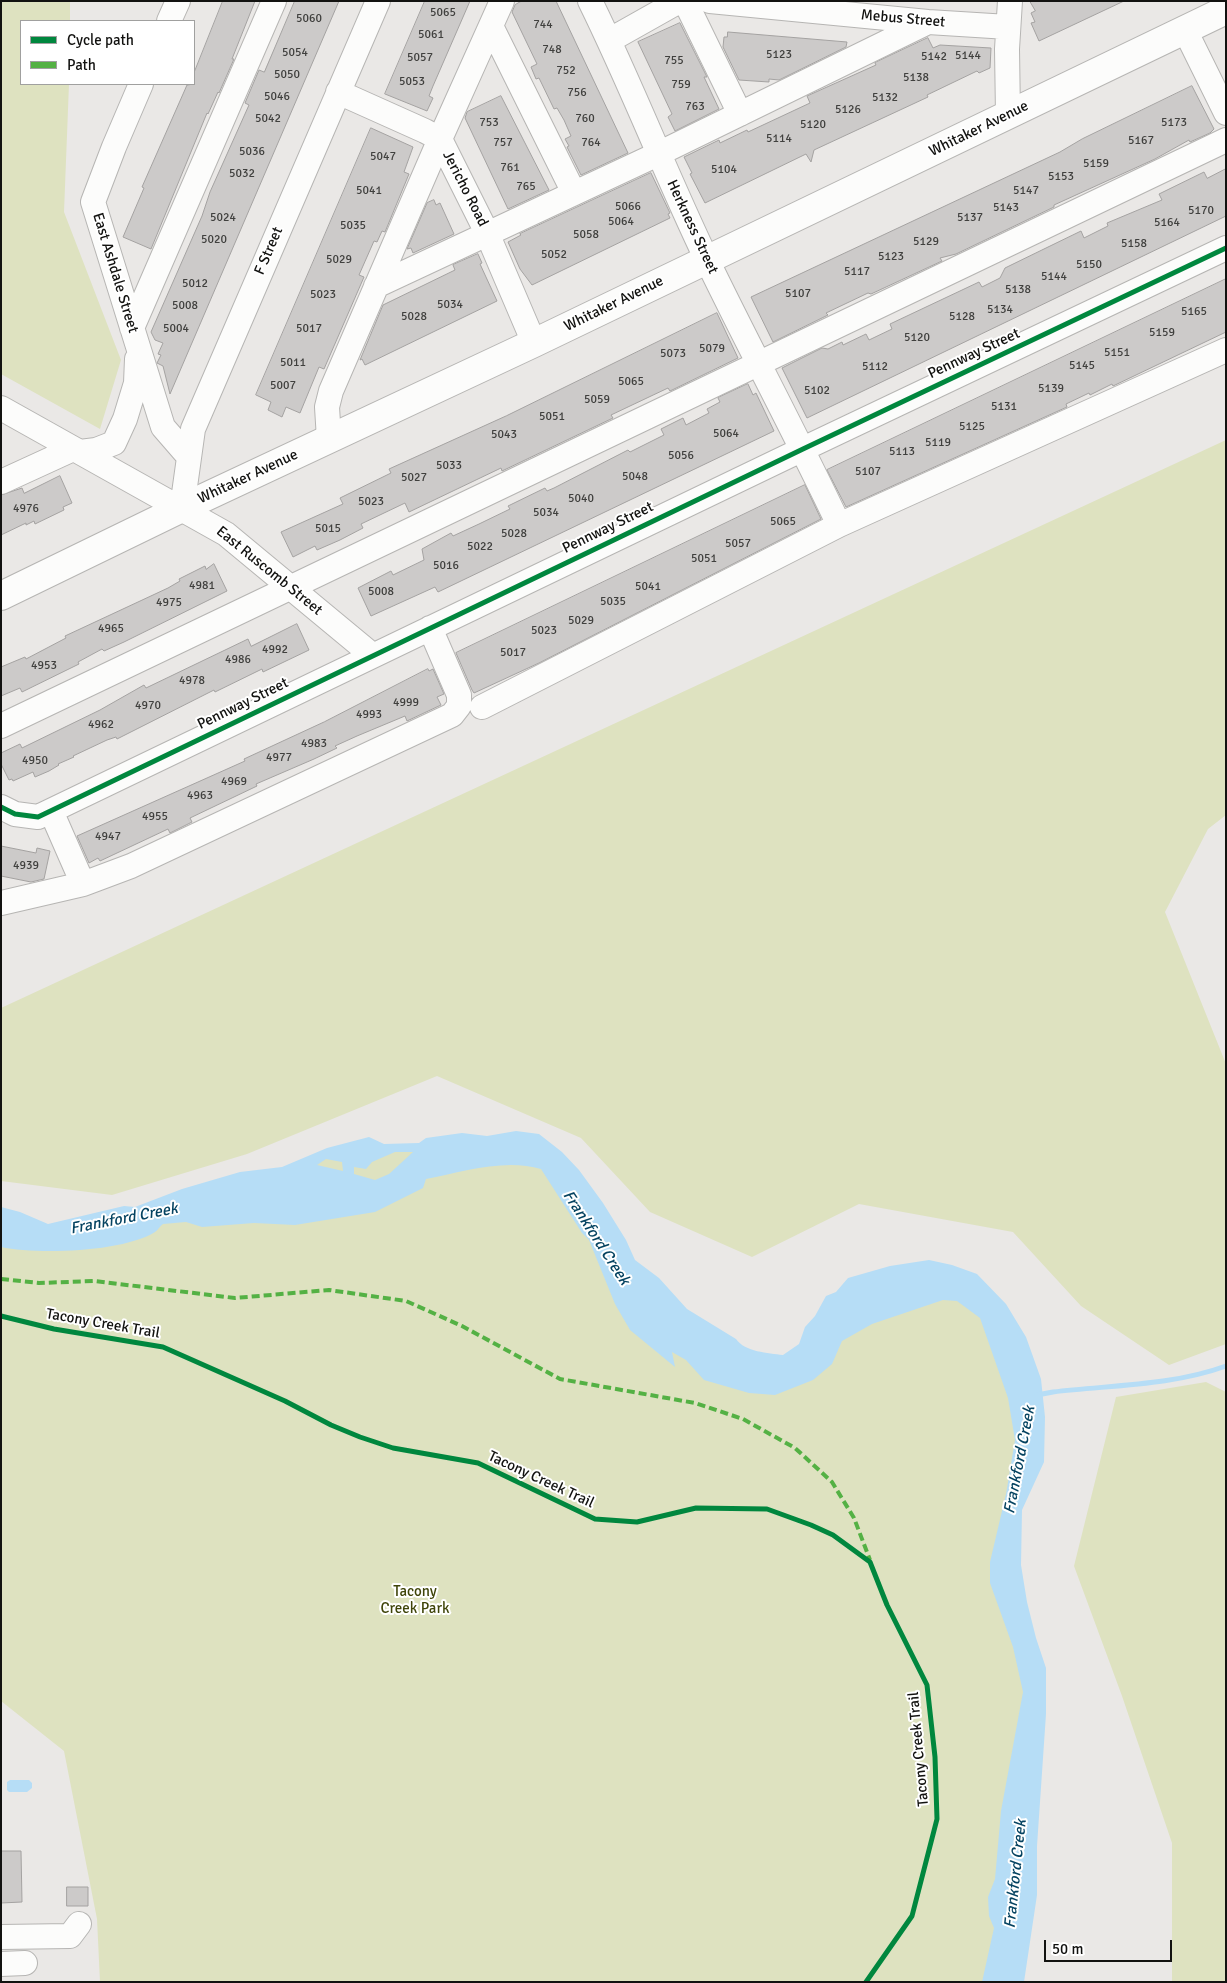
<!DOCTYPE html>
<style>
body{margin:0}
#map{position:relative;width:1227px;height:1983px;overflow:hidden;background:#eae8e6;font-family:Signika,sans-serif}
canvas{display:block}
.frame{position:absolute;inset:0;border:2px solid #121210;pointer-events:none}
.legend{position:absolute;left:20px;top:20px;width:175px;height:65px;box-sizing:border-box;background:#fff;border:1px solid #a0a09f;margin:0;padding:6px 9px;list-style:none;font-size:15px;color:#121210}
.legend li{display:flex;align-items:center;gap:10px;height:25px}
.legend b{width:25px;border:1px solid #a0a09f}
.scale{position:absolute;left:1044px;top:1940px;width:128px;height:22px;box-sizing:border-box;border:2px solid #121210;border-top:0;padding-left:6px;font-size:15px;line-height:18px;white-space:nowrap;color:#121210;-webkit-text-stroke:4px #fff;paint-order:stroke}
</style>
<div id="map">
<canvas width="1227" height="1983"></canvas>
<div class="frame"></div>
<ul class="legend">
<li><b style="height:6px;background:#00873e"></b>Cycle path</li>
<li><b style="height:6px;background:#54b144"></b>Path</li>
</ul>
<div class="scale">50 m</div>
</div>
<script>
const ctx = document.querySelector('canvas').getContext('2d');
ctx.lineJoin = 'round';
function paint(path, color) { ctx.fillStyle = color; ctx.fill(path, 'evenodd'); }
function stroke(path, color, width, dash) { ctx.strokeStyle = color; ctx.lineWidth = width; ctx.lineCap = dash ? 'butt' : 'round'; ctx.setLineDash(dash || []); ctx.stroke(path); }
function write(font, color, halo, rows, align = 'center') {
  ctx.font = font + ' Signika,sans-serif'; ctx.lineWidth = 4; ctx.setLineDash([]); ctx.textBaseline = 'middle'; ctx.strokeStyle = halo; ctx.fillStyle = color; for (const [text, x, y, turn = 0] of rows) {
    ctx.save(); ctx.translate(x, y); ctx.rotate((+turn || 0) * Math.PI / 180); ctx.textAlign = isNaN(turn) ? turn : align; if (halo) ctx.strokeText(text, 0, 0); ctx.fillText(text, 0, 0); ctx.restore();
  }
}
const green = new Path2D(`
 M1,1H70V21H21V84H69L64,212L121,360L100,429L1,374Z
 M1226,440V815L1208,829L1165,912L1226,1064V1344L1169,1365L1081,1306L1013,1232L859,1204L752,1257L650,1212L581,1138L437,1076L247,1154L112,1195L1,1181V1008Z
 M539,1144L650,1299L797,1379L899,1274L974,1288L1028,1362L1010,1541L1040,1667L1011,1982H100L97,1919L64,1751L1,1701V1229L21,1236L290,1173L338,1152Z
 M1206,1382L1226,1392V1982H1172V1843L1122,1696L1074,1566L1116,1397Z`);
const water = new Path2D(`
 M516,1131L539,1134L562,1152L579,1170L603,1203L626,1240L635,1260L659,1278L687,1309L736,1339C745,1352 768,1353 783,1355L799,1344L805,1327L815,1316L826,1296L836,1292L848,1278L890,1266L929,1260L952,1265L977,1274L1006,1304L1026,1337L1041,1379L1045,1417L1044,1462L1022,1510L1021,1565L1027,1602L1036,1638L1046,1668V1714L1037,1846V1895L1024,1982H982L994,1928L989,1916L988,1897L995,1879L1001,1811L1023,1692L1013,1647L990,1583V1562L1006,1494L1015,1440L1008,1398L980,1318L957,1301L943,1300L872,1324L842,1341L832,1364L813,1380L775,1395L749,1393L704,1380L686,1360L672,1352L675,1367L630,1330L615,1304L589,1240L582,1233L541,1169C505,1158 462,1172 426,1179L423,1188L375,1212L295,1225L254,1223L202,1227L186,1222L163,1224C160,1226 158,1230 155,1232C123,1252 38,1255 1,1247V1207L20,1212L48,1224L124,1206L135,1207L182,1189L240,1172L282,1167L327,1148L369,1137L384,1144L419,1143L426,1138L462,1133L487,1136ZM395,1152H413L389,1174L375,1180L354,1174V1167L366,1169L372,1162ZM326,1159L342,1162L343,1171L317,1165Z
 M10,1780H29L32,1783V1788L27,1792H9L7,1790V1782Z`);
const stream = new Path2D(`
 M1037,1395L1053,1392C1110,1385 1171,1386 1226,1366`);
const building = new Path2D(`
 M223,1H255L232,59H234L219,93L218,92L208,114L207,113L151,249L123,237L144,188L142,187L187,85L194,84V73Z
 M295,1H339L170,394L163,366L157,363L161,355L158,354L163,343L155,340L151,332L202,216L210,192L249,105L245,103L259,70L264,72Z
 M425,1H470L433,86L429,96L433,98L427,111L385,94Z
 M522,1H556L628,153L581,175L567,147L569,146L565,139L571,136L564,120L557,108L554,109L539,78L536,79L531,67L537,64L512,12L515,5Z
 M1030,1H1124L1039,41L1031,23L1035,22L1031,13L1035,11Z
 M680,23L707,77H704L719,109L675,131L668,117L672,114L638,42Z
 M728,32L847,42L846,47L779,80L769,79V82L739,80L723,47L724,37H727Z
 M928,38L933,48L940,45L991,48L990,68L979,73L977,71L927,95L928,97L814,150L811,162L806,154L705,203L690,174L692,173L684,157L719,140L720,143L747,130L748,132L810,103L807,96L876,65L875,63Z
 M1192,86L1214,129L1210,133L1190,142L1189,140L1155,159L1065,200L1054,205V207L956,254L940,258L942,261L871,294L868,293L826,313L828,315L773,342L751,297L1060,152L1082,139Z
 M501,96L549,190L508,209L465,118L467,112Z
 M371,128L413,147L404,172L409,174L385,232L382,231L377,242L374,241L359,275L364,277L324,369L319,367L300,413L286,407L282,417L268,410L271,402L256,395Z
 M1226,169V216L807,418L782,368L822,348L828,349L842,342L843,345L866,334L869,340L892,329L890,324L979,282L982,287L1000,278L1005,268L1046,248L1081,231L1084,238L1108,226L1107,223L1162,200L1159,194L1204,172L1207,178Z
 M651,173L670,213L668,214L670,218L532,285L520,269L508,242L521,235L520,234Z
 M434,200L436,205L440,203L454,234L413,253L411,248L407,249L427,203Z
 M478,254L482,263L480,264L497,301L365,365L362,359L360,360L383,305L455,270L453,265Z
 M1226,279V332L1113,386L1112,384L1090,395L1089,393L1066,404L1067,407L846,507L827,470Z
 M717,313L738,358L670,391L668,388L611,415L613,418L502,471L501,468L409,512L405,503L361,524L363,528L340,540L317,550L315,546L293,557L281,532L343,504L340,498L391,473L389,469L506,416Z
 M748,384L753,395L756,393L774,431L438,592L435,587L371,616L358,588L391,571L393,575L424,560L422,549L451,533L453,536L479,524L510,509L508,506L545,488L547,491L554,488L628,450L630,452L664,435L661,429L683,418L686,425L709,413L707,409L720,402L718,398Z
 M60,476L72,503L63,507L64,510L35,524L34,521L26,525V523L1,535V495L22,488L24,493Z
 M805,485L821,519L539,663L474,693L472,690L456,653Z
 M214,564L227,591L124,642L104,651L102,649L78,662L79,664L22,692L20,688L1,696V667L25,657L26,659L66,638L65,636L168,588L180,581L179,579L205,566L206,569Z
 M297,624L309,650L263,672L262,669L215,692L214,690L117,739L116,737L107,740L73,756L74,757L58,764L59,765L49,771L35,777L33,772L13,781L12,779L9,780L1,764V753L20,744L22,748L100,710L144,685L146,688L248,639L251,646Z
 M428,669L429,671L433,669L444,694L437,697L441,705L407,721L405,716L357,736L335,746L337,748L314,759L256,784L257,786L190,818L192,822L170,833L168,829L100,861L98,858L89,863L77,836L245,761L244,759L324,722Z
 M1,846L36,853L37,848L50,851L44,879L31,882L1,876Z
 M1,1851H21L22,1902L1,1903Z
 M67,1887H88V1906H67Z`);
const minor = new Path2D(`
 M590,1C632,86 666,175 707,260C750,349 797,436 839,525
 M685,1L740,114
 M710,1L928,22L1008,27
 M169,21L178,1
 M491,26L574,193
 M1185,30L1226,113
 M610,40L674,4L686,1
 M141,84L114,147L93,202L163,427L189,457
 M338,92L425,131L440,139L487,233L534,343
 M1008,115L1007,49L1010,1
 M376,286L658,154L928,22
 M132,328L274,1
 M1,408L226,534L372,655
 M329,439L327,407L331,391L440,139L502,1
 M80,452L96,450L114,443L125,419L136,383L137,359
 M1,482L73,449
 M182,508L193,429L378,1
 M482,707L839,525L1226,350
 M1,726L1226,140
 M1,807L15,814L38,817L803,449L1226,248
 M51,811L83,884
 M1,903L83,884L131,866L452,715L459,706V695L430,628
 M1,1937L70,1936L79,1924
 M1,1964L25,1963`);
const major = new Path2D(`
 M1,596L182,508L534,343L1226,10`);
const quiet = new Path2D(`
 M1,1279L39,1283L94,1281L235,1298L329,1290L406,1301L462,1326L560,1379L695,1403L743,1419L795,1448L832,1482L854,1518L870,1560`);
const cycleway = new Path2D(`
 M1,807L15,814L38,817L803,449L1226,248
 M1,1316L54,1329L163,1347L285,1401L331,1425L360,1437L393,1448L478,1463L595,1519L637,1522L696,1508L767,1509L811,1525L833,1535L870,1562L887,1605L927,1685L935,1757L937,1819L912,1916L866,1982`);
const numberNames = [
 ["5065",443,13],
 ["5060",309,19],
 ["744",543,25],
 ["5061",431,35],
 ["748",552,50],
 ["5054",295,53],
 ["5123",779,55],
 ["5144",968,56],
 ["5142",934,57],
 ["5057",420,58],
 ["755",674,61],
 ["752",566,71],
 ["5050",287,75],
 ["5138",916,78],
 ["5053",412,82],
 ["759",681,85],
 ["756",577,93],
 ["5046",277,97],
 ["5132",885,98],
 ["763",695,107],
 ["5126",848,110],
 ["5042",268,119],
 ["760",585,119],
 ["753",489,123],
 ["5173",1174,123],
 ["5120",813,125],
 ["5114",779,139],
 ["5167",1141,141],
 ["757",503,143],
 ["764",591,143],
 ["5036",252,152],
 ["5047",383,157],
 ["5159",1096,164],
 ["761",510,168],
 ["5104",724,170],
 ["5032",242,174],
 ["5153",1061,177],
 ["765",526,187],
 ["5041",369,191],
 ["5147",1026,191],
 ["5066",628,207],
 ["5143",1006,208],
 ["5170",1201,211],
 ["5024",223,218],
 ["5137",970,218],
 ["5064",621,222],
 ["5164",1167,223],
 ["5035",353,226],
 ["5058",586,235],
 ["5020",214,240],
 ["5129",926,242],
 ["5158",1134,244],
 ["5052",554,255],
 ["5123",891,257],
 ["5029",339,260],
 ["5150",1089,265],
 ["5117",857,272],
 ["5144",1054,277],
 ["5012",195,284],
 ["5138",1018,290],
 ["5107",798,294],
 ["5023",323,295],
 ["5034",450,305],
 ["5008",185,306],
 ["5134",1000,310],
 ["5165",1194,312],
 ["5028",414,317],
 ["5128",962,317],
 ["5004",176,329],
 ["5017",309,329],
 ["5159",1162,333],
 ["5120",917,338],
 ["5079",712,349],
 ["5151",1117,353],
 ["5073",673,354],
 ["5011",293,363],
 ["5145",1082,366],
 ["5112",875,367],
 ["5065",631,382],
 ["5007",283,386],
 ["5139",1051,389],
 ["5102",817,391],
 ["5059",597,400],
 ["5131",1004,407],
 ["5051",552,417],
 ["5125",972,427],
 ["5064",726,434],
 ["5043",504,435],
 ["5119",938,443],
 ["5113",902,452],
 ["5056",681,456],
 ["5033",449,466],
 ["5107",868,472],
 ["5048",635,477],
 ["5027",414,478],
 ["5040",581,499],
 ["5023",371,502],
 ["4976",26,509],
 ["5034",546,513],
 ["5065",783,522],
 ["5015",328,529],
 ["5028",514,534],
 ["5057",738,544],
 ["5022",480,547],
 ["5051",704,559],
 ["5016",446,566],
 ["4981",202,586],
 ["5041",648,587],
 ["5008",381,592],
 ["5035",613,602],
 ["4975",169,603],
 ["5029",581,621],
 ["4965",111,629],
 ["5023",544,631],
 ["4992",275,650],
 ["5017",513,653],
 ["4986",238,660],
 ["4953",44,666],
 ["4978",192,681],
 ["4999",406,703],
 ["4970",148,706],
 ["4993",369,715],
 ["4962",101,725],
 ["4983",314,744],
 ["4977",279,758],
 ["4950",35,761],
 ["4969",234,782],
 ["4963",200,796],
 ["4955",155,817],
 ["4947",108,837],
 ["4939",26,866]
];
const streetNames = [
 ["Mebus Street",903,19,5],
 ["Whitaker Avenue",979,129,-26],
 ["Jericho Road",465,189,63],
 ["Herkness Street",692,227,65],
 ["F Street",269,251,-67],
 ["East Ashdale Street",115,273,73],
 ["Whitaker Avenue",614,304,-26],
 ["Pennway Street",974,354,-25],
 ["Whitaker Avenue",248,477,-25],
 ["Pennway Street",608,528,-26],
 ["East Ruscomb Street",269,571,39],
 ["Pennway Street",243,704,-26],
 ["Tacony Creek Trail",103,1324,10],
 ["Tacony Creek Trail",541,1480,25],
 ["Tacony Creek Trail",919,1749,-95]
];
const parkNames = [
 ["Tacony",415,1592],
 ["Creek Park",415,1609]
];
const waterNames = [
 ["Frankford Creek",124,1219,-11],
 ["Frankford Creek",596,1238,57],
 ["Frankford Creek",1020,1460,-79],
 ["Frankford Creek",1016,1874,-84]
];
paint(green, '#dee2c0');
paint(water, '#b6ddf6');
stroke(stream, '#b6ddf6', 5);
paint(building, '#cccac9');
stroke(building, '#a4a2a1', 1);
stroke(minor, '#b6b5b3', 26);
stroke(major, '#b6b5b3', 30);
stroke(minor, '#fcfcfb', 24);
stroke(major, '#fcfcfb', 28);
stroke(quiet, '#54b144', 4, [8, 4]);
stroke(cycleway, '#00873e', 5);
write('12px', '#40403e', null, numberNames);
write('15px', '#121210', '#fff', streetNames);
write('15px', '#3f4409', '#fff', parkNames);
write('italic 16px', '#054361', '#fff', waterNames);
</script>
